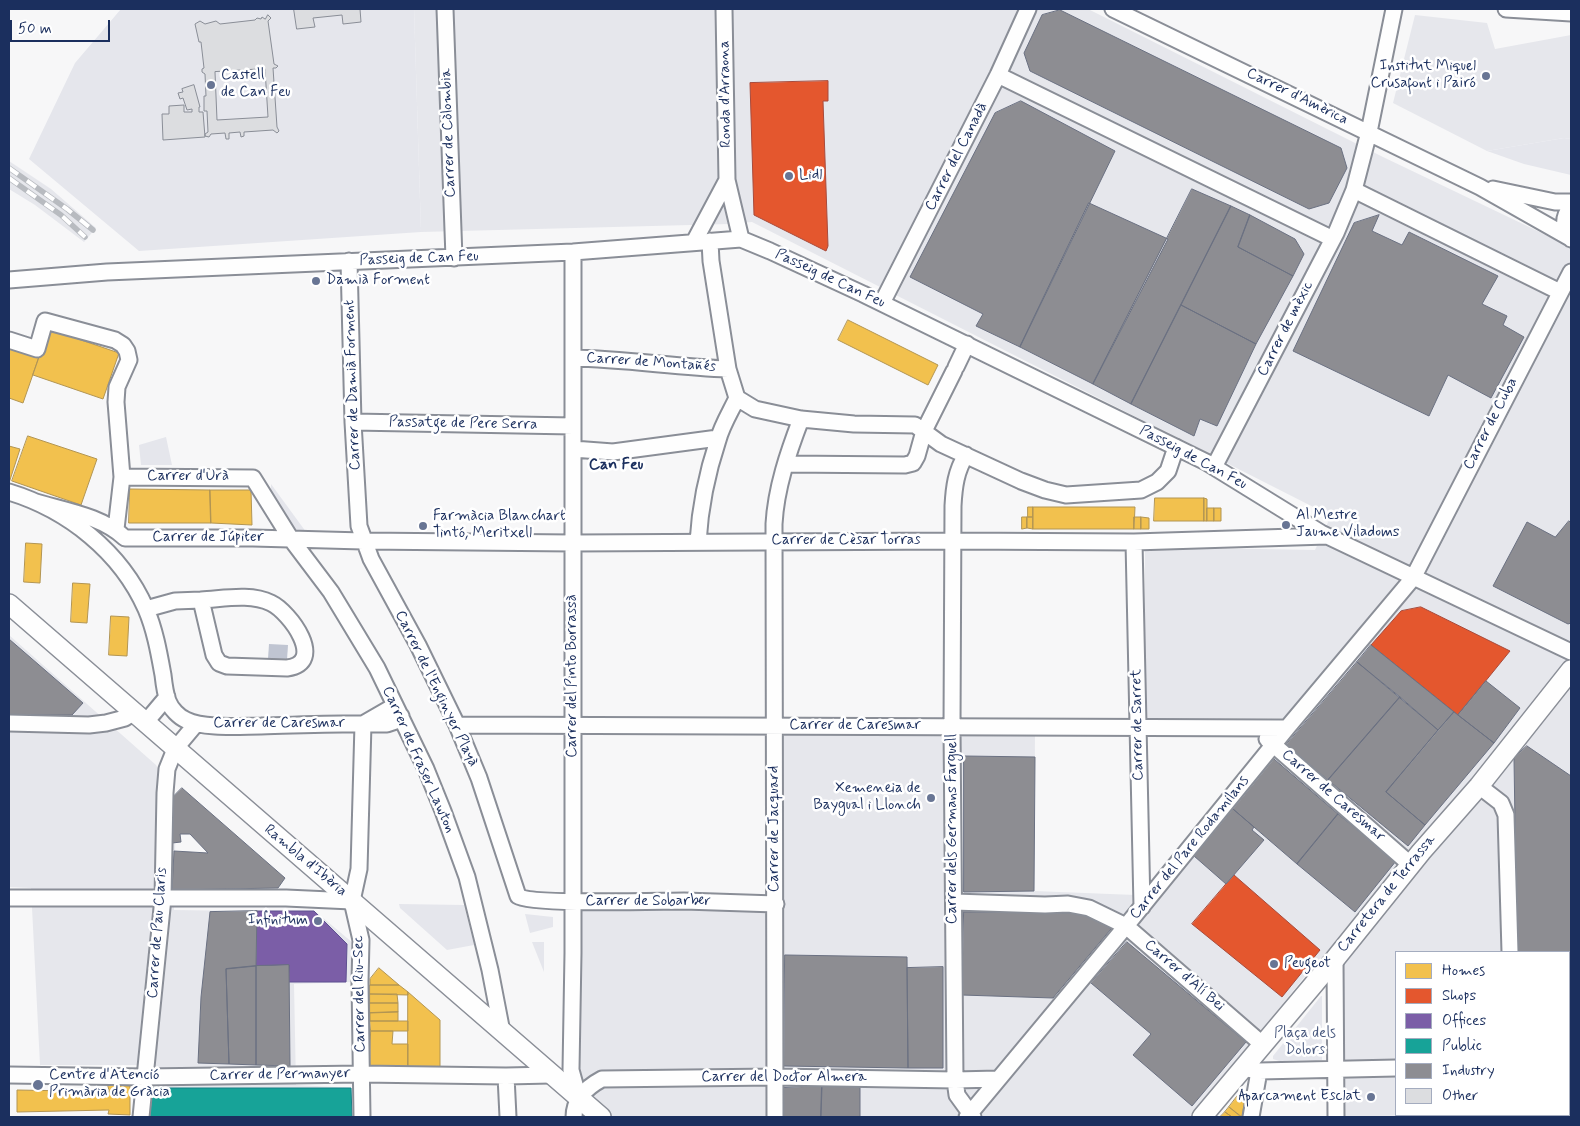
<!DOCTYPE html>
<meta charset="utf-8">
<style>
body{margin:0}
#map{position:relative;width:1580px;height:1126px;overflow:hidden;background:#f7f7f8;font-family:Mynerve,sans-serif}
canvas{display:block}
.frame{position:absolute;inset:0;border:10px solid #1b2f5e;pointer-events:none}
.legend{position:absolute;left:1395px;top:951px;width:175px;height:165px;box-sizing:border-box;background:#fff;border:1px solid #a4acbf;margin:0;padding:6px 9px;list-style:none;font-size:15px;color:#1b2f5e}
.legend li{display:flex;align-items:center;gap:10px;height:25px}
.legend b{width:25px;border:1px solid #a4acbf}
.scale{position:absolute;left:10px;top:20px;width:100px;height:22px;box-sizing:border-box;border:2px solid #1b2f5e;border-top:0;padding-left:6px;font-size:15px;line-height:18px;white-space:nowrap;color:#1b2f5e;-webkit-text-stroke:4px #fff;paint-order:stroke}
</style>
<div id="map">
<canvas width="1580" height="1126"></canvas>
<div class="frame"></div>
<ul class="legend">
<li><b style="height:14px;background:#f2c14e"></b>Homes</li>
<li><b style="height:14px;background:#e4572e"></b>Shops</li>
<li><b style="height:14px;background:#7b5ea7"></b>Offices</li>
<li><b style="height:14px;background:#17a398"></b>Public</li>
<li><b style="height:14px;background:#8d8d92"></b>Industry</li>
<li><b style="height:14px;background:#dcdde0"></b>Other</li>
</ul>
<div class="scale">50 m</div>
</div>
<script>
const ctx = document.querySelector('canvas').getContext('2d');
ctx.lineJoin = 'round';
function paint(path, color) { ctx.fillStyle = color; ctx.fill(path, 'evenodd'); }
function stroke(path, color, width, dash) { ctx.strokeStyle = color; ctx.lineWidth = width; ctx.lineCap = dash ? 'butt' : 'round'; ctx.setLineDash(dash || []); ctx.stroke(path); }
function write(font, color, halo, rows, align = 'center') {
  ctx.font = font + ' Mynerve,sans-serif'; ctx.lineWidth = 5; ctx.setLineDash([]); ctx.textBaseline = 'middle'; ctx.strokeStyle = halo; ctx.fillStyle = color; for (const [text, x, y, turn = 0] of rows) {
    ctx.save(); ctx.translate(x, y); ctx.rotate((+turn || 0) * Math.PI / 180); ctx.textAlign = isNaN(turn) ? turn : align; if (halo) ctx.strokeText(text, 0, 0); ctx.fillText(text, 0, 0); ctx.restore();
  }
}
const built = new Path2D(`
 M414,9H1088L1383,157L1571,247V1075H1569V952H1396V1115H1521V1117H1344L1339,1073L1343,984L1314,965L1192,1117H576L571,908L783,904L782,730L1035,732L1034,891L1161,896L1308,718L1145,719V547L1315,550L1331,516L752,222L729,224L421,232Z
 M1415,15L1487,23L1495,49L1571,35V139L1564,138L1487,151L1393,103Z
 M9,161L51,189L96,228L84,242L35,205L9,189Z
 M9,635L156,765L176,801L174,910L316,912L353,943V982L294,984L296,1085L354,1088V1117H156L159,1087L138,1065H40L31,888L9,887Z`);
const green = new Path2D(`
 M121,9H414L421,232L139,251L29,159L75,63Z
 M1564,138L1571,139V175L1524,164L1487,151Z
 M166,437L172,465H141L139,445Z
 M271,484L309,536L276,525L271,519Z
 M399,904L464,905L474,945L447,950L400,908Z
 M525,914L553,917V927L530,933Z
 M532,942H544V972Z
 M1321,996H1322V1060L1279,1061L1273,1059V1056Z`);
const water = new Path2D(`
 M269,644L288,645L287,660L268,659Z`);
const homes = new Path2D(`
 M848,320L938,365L928,385L838,340Z
 M49,329L119,353L103,399L33,375Z
 M9,347L39,357L23,403L9,398Z
 M28,436L97,459L81,505L12,481Z
 M9,446L20,449L9,483Z
 M130,489L210,490L211,523H129Z
 M210,490H251L252,525L211,523Z
 M1155,498H1204V521H1154Z
 M1204,498L1207,499V521H1204Z
 M1028,507H1033V517H1028Z
 M1033,507H1135L1134,529H1033Z
 M1207,508H1214V521H1207Z
 M1214,508H1221V521H1214Z
 M1022,517H1027V528L1022,529Z
 M1027,517H1033V529L1027,528Z
 M1134,517H1141V529H1134Z
 M1141,517L1149,518V529H1141Z
 M26,543L42,544L40,583L24,582Z
 M73,583L90,584L87,623L71,622Z
 M111,616L129,617L127,656L109,655Z
 M379,968L399,985H370V979Z
 M370,985H399L408,992V995L370,994Z
 M408,992L440,1020V1067H408Z
 M370,994H397L398,1003H370Z
 M370,1003H398V1012L370,1013Z
 M398,1012V1021H370V1013Z
 M370,1021H408V1031H371Z
 M371,1031H393L392,1044H408V1067H370Z
 M108,1085L130,1086V1115L108,1114L109,1110L17,1112V1090L72,1091V1094L109,1092Z
 M1239,1094L1245,1099L1242,1117L1229,1107Z
 M1229,1107L1241,1117H1232L1225,1112Z
 M1225,1112L1232,1117H1220Z`);
const shops = new Path2D(`
 M828,81V101H823L828,246L826,251L754,215L750,83Z
 M1421,607L1510,651L1458,715L1371,645L1401,611Z
 M1234,875L1320,950L1282,997L1192,924Z`);
const offices = new Path2D(`
 M257,911H314L347,944L346,982H288L289,965L256,966Z`);
const public = new Path2D(`
 M153,1088H351L352,1117H150Z`);
const industry = new Path2D(`
 M1060,10L1341,148L1347,168L1329,203L1309,209L1030,71L1024,53L1042,15Z
 M1021,101L1115,151L1020,347L976,326L983,314L910,277L995,113Z
 M1192,189L1231,206L1131,404L1093,384Z
 M1089,203L1168,239L1093,384L1020,347Z
 M1231,206L1250,215L1238,247L1293,276L1256,344L1181,305Z
 M1250,215L1295,239L1304,254L1293,276L1238,247Z
 M1379,215L1372,231L1402,245L1409,232L1498,276L1482,304L1507,316L1503,325L1524,337L1491,398L1448,375L1429,416L1293,351L1354,223Z
 M1181,305L1256,344L1217,426L1200,419L1194,436L1131,404Z
 M1569,521L1571,523V623L1568,624L1493,586L1527,522L1555,537Z
 M9,639L83,703L72,715H9Z
 M1371,645L1454,712L1438,730L1357,662Z
 M1357,662L1400,697L1328,780L1286,745Z
 M1486,681L1520,708L1494,743L1458,715Z
 M1400,697L1438,730L1386,792L1425,825L1408,846L1328,780Z
 M1454,712L1494,743L1425,825L1386,792Z
 M1527,746L1571,776V954H1569V952H1517L1514,758Z
 M964,756L1035,757L1034,891L964,892Z
 M1274,759L1338,814L1297,864L1233,809Z
 M182,788L285,878L278,888L172,890L174,851L208,853L190,834H180L181,842L172,843L173,797Z
 M1233,809L1254,827L1252,830L1264,840L1226,884L1194,856Z
 M1338,814L1396,861L1355,912L1297,864Z
 M257,911L256,966L226,969L229,1064L198,1063L201,997L210,912Z
 M964,912L1092,913L1111,929L1053,998L962,995Z
 M1127,942L1246,1042L1192,1106L1133,1055L1151,1034L1091,983Z
 M785,955L907,957L908,1068L784,1066Z
 M289,965L290,1066L256,1065V966Z
 M256,966V1065L229,1064L226,969Z
 M943,967V1068H908L907,968Z
 M822,1086L821,1117H782V1088Z
 M822,1086H860V1117H821Z`);
const building = new Path2D(`
 M294,9H360L361,22L343,24L342,15L313,18L315,27L297,29Z
 M268,15L271,18L268,21L274,64L278,66L276,68H273L277,127L279,131L277,133L273,130L244,132V136L241,137L240,132L229,133V139H226L225,133L211,134L209,137L205,136V134L208,132L207,111H204V96H206L205,74L202,72V69L204,68L201,42H199L195,24L200,21L205,24L216,21L220,24L255,20L257,18L261,19L262,17L265,19ZM265,69L268,117L217,120L215,72Z
 M194,85L200,107H199V112H203L205,137L163,140L162,114H169V106L184,105V112H192V109L187,110L183,98L180,99L178,93L183,92L182,89Z`);
const minor = new Path2D(`
 M445,9L454,258
 M724,9L727,180L741,239
 M1113,9L1480,187L1570,238
 M1506,9L1571,13
 M998,75L1333,239
 M1493,189L1555,202H1571
 M1354,190L1560,292
 M1571,207C1562,217 1563,229 1571,239
 M710,241L711,261L728,369L737,398L755,409L801,419L854,424L915,425L941,444L1021,481L1045,490L1066,495L1141,490L1157,482L1168,471L1176,447
 M694,242L727,180
 M573,252V953L571,1070L579,1099
 M349,261L353,422L359,526L371,559L418,645L457,725L479,778L518,896C530,905 660,901 684,901C715,902 745,903 776,904
 M9,280L107,272L573,252L741,239L770,251L863,294L1206,462L1321,533L1571,652
 M882,303L998,75L1028,9
 M9,340L37,349L45,321L115,340L123,345L127,351L129,360L117,387L116,402L122,477L116,529
 M573,358C625,359 676,367 728,369
 M956,367L967,344
 M353,422L573,426
 M573,449L613,452L718,438
 M966,455C956,471 954,487 953,506L952,727L955,1080L957,1095L973,1117
 M786,464L905,465L913,463L917,456L924,431L954,371
 M1214,467L1336,233L1354,190L1369,132L1394,9
 M122,477L253,478L291,539L331,592L377,668L426,769L443,811L467,877L490,970L502,1032
 M9,492C68,510 121,552 146,609C155,630 159,653 163,675C164,684 165,693 168,701C171,709 179,717 186,720C204,729 241,726 261,726C303,725 345,723 387,724L396,721L401,716
 M36,502C66,511 102,516 125,538H253L363,541L573,543L953,541L1134,542L1327,536
 M698,542C700,508 707,473 718,440C722,425 731,411 737,398
 M1134,542L1142,907
 M146,609L175,601L201,600L214,655L219,663L227,666L287,668C327,663 290,612 271,603C250,593 223,599 201,600
 M9,723L89,725L106,723L125,718L133,713
 M145,723L167,697
 M363,724L389,709L401,716
 M457,725L1287,728
 M1267,739L1411,865
 M1479,786L1501,803L1506,815L1510,952
 M9,898H286L352,901
 M954,902L1045,905L1068,904L1089,908L1126,926L1262,1044
 M1335,959L1336,1117
 M1569,1065H1571
 M1242,1068L1259,1071L1396,1068
 M9,1075L145,1077L361,1074L506,1076L551,1075
 M506,1076L508,1117
 M141,1117L163,898L165,793L167,769L175,749L196,724
 M362,1117L360,982L361,940L352,901L359,869L363,724
 M574,1117C574,1099 587,1087 602,1079L775,1077L955,1080L998,1079
 M775,1117L774,524C776,488 788,453 801,419
 M967,1117L1126,926L1287,728L1413,578L1571,272
 M1251,1117L1259,1071
 M1510,1117V1115`);
const major = new Path2D(`
 M9,604L601,1117
 M1202,1117L1335,959L1421,852L1479,786L1571,670`);
const rail = new Path2D(`
 M9,168L67,209L93,230
 M9,178L61,215L85,237`);
const markers = [
 [1486,76,5,"#687594"],
 [211,85,5,"#687594"],
 [789,176,5,"#687594"],
 [316,281,5,"#687594"],
 [1286,525,5,"#687594"],
 [423,526,5,"#687594"],
 [931,798,5,"#687594"],
 [318,921,5,"#687594"],
 [1274,964,5,"#687594"],
 [38,1085,6,"#687594"],
 [1371,1097,5,"#687594"]
];
const poiNames = [
 ["Institut Miquel",1476,67,"right"],
 ["Crusafont i Pairó",1476,84,"right"],
 ["Castell",221,76],
 ["de Can Feu",221,93],
 ["Lidl",799,176],
 ["Damià Forment",326,281],
 ["Al Mestre",1296,516],
 ["Jaume Viladoms",1296,533],
 ["Farmàcia Blanchart",433,517],
 ["Tintó, Meritxell",433,534],
 ["Xemeneia de",921,789,"right"],
 ["Baygual i Llonch",921,806,"right"],
 ["Infinitum",308,921,"right"],
 ["Peugeot",1284,964],
 ["Centre d'Atenció",49,1076],
 ["Primària de Gràcia",49,1093],
 ["Aparcament Esclat",1361,1097,"right"]
];
const streetNames = [
 ["Ronda d'Arraona",726,94,-91],
 ["Carrer d'Amèrica",1297,97,26],
 ["Carrer de Còlombia",449,133,-92],
 ["Carrer del Canadà",957,157,-63],
 ["Passeig de Can Feu",419,259,-2],
 ["Passeig de Can Feu",830,279,25],
 ["Carrer de mèxic",1286,329,-63],
 ["Carrer de Montañés",651,363,4],
 ["Carrer de Damià Forment",353,385,-92],
 ["Passatge de Pere Serra",463,424,1],
 ["Carrer de Cuba",1491,424,-63],
 ["Passeig de Can Feu",1193,458,28],
 ["Carrer d'Urà",188,477],
 ["Carrer de Júpiter",208,538],
 ["Carrer de Cèsar Torras",846,541],
 ["Carrer del Pinto Borrassà",573,676,-90],
 ["Carrer de l'Enginyer Playà",436,689,64],
 ["Carrer de Caresmar",279,724],
 ["Carrer de Sarret",1138,725,-91],
 ["Carrer de Caresmar",855,726],
 ["Carrer de Fraser Lawton",418,760,66],
 ["Carrer de Caresmar",1333,796,41],
 ["Carrer de Jacquard",775,829,-90],
 ["Carrer dels Germans Farguell",953,829,-90],
 ["Carrer del Pare Rodamilans",1190,848,-51],
 ["Rambla d'Ibèria",305,861,40],
 ["Carretera de Terrassa",1387,894,-51],
 ["Carrer de Sobarber",648,902],
 ["Carrer de Pau Claris",158,933,-86],
 ["Carrer d'Alí Bei",1184,976,41],
 ["Carrer del Riu-Sec",360,994,-91],
 ["Carrer de Permanyer",280,1075,-1],
 ["Carrer del Doctor Almera",784,1078]
];
const parkNames = [
 ["Plaça dels",1305,1034],
 ["Dolors",1305,1051]
];
const neighbourhoodNames = [
 ["Can Feu",616,466]
];
paint(built, '#e6e7ec');
paint(green, '#e5e6ec');
paint(water, '#c0c5d2');
paint(homes, '#f2c14e');
stroke(homes, '#b29553', 1);
paint(shops, '#e4572e');
stroke(shops, '#a84b3c', 1);
paint(offices, '#7b5ea7');
stroke(offices, '#5e5091', 1);
paint(public, '#17a398');
stroke(public, '#188087', 1);
paint(industry, '#8d8d92');
stroke(industry, '#6b7182', 1);
paint(building, '#dcdde0');
stroke(building, '#8a8e97', 1);
stroke(minor, '#8a8e97', 19);
stroke(major, '#8a8e97', 22);
stroke(minor, '#fefefe', 15);
stroke(major, '#fefefe', 19);
stroke(rail, '#b8bbc0', 5.5);
stroke(rail, '#fff', 4, [11]);
for (const [x, y, r, color] of markers) { const dot = new Path2D(); dot.arc(x, y, r, 0, 2 * Math.PI); ctx.fillStyle = color; ctx.fill(dot); stroke(dot, '#fff', 2); }
write('15px', '#1b2f5e', '#fff', poiNames, 'left');
write('15px', '#1b2f5e', '#fff', streetNames);
write('15px', '#4a5a7f', '#fff', parkNames);
write('bold 16px', '#1b2f5e', '#fff', neighbourhoodNames);
</script>
